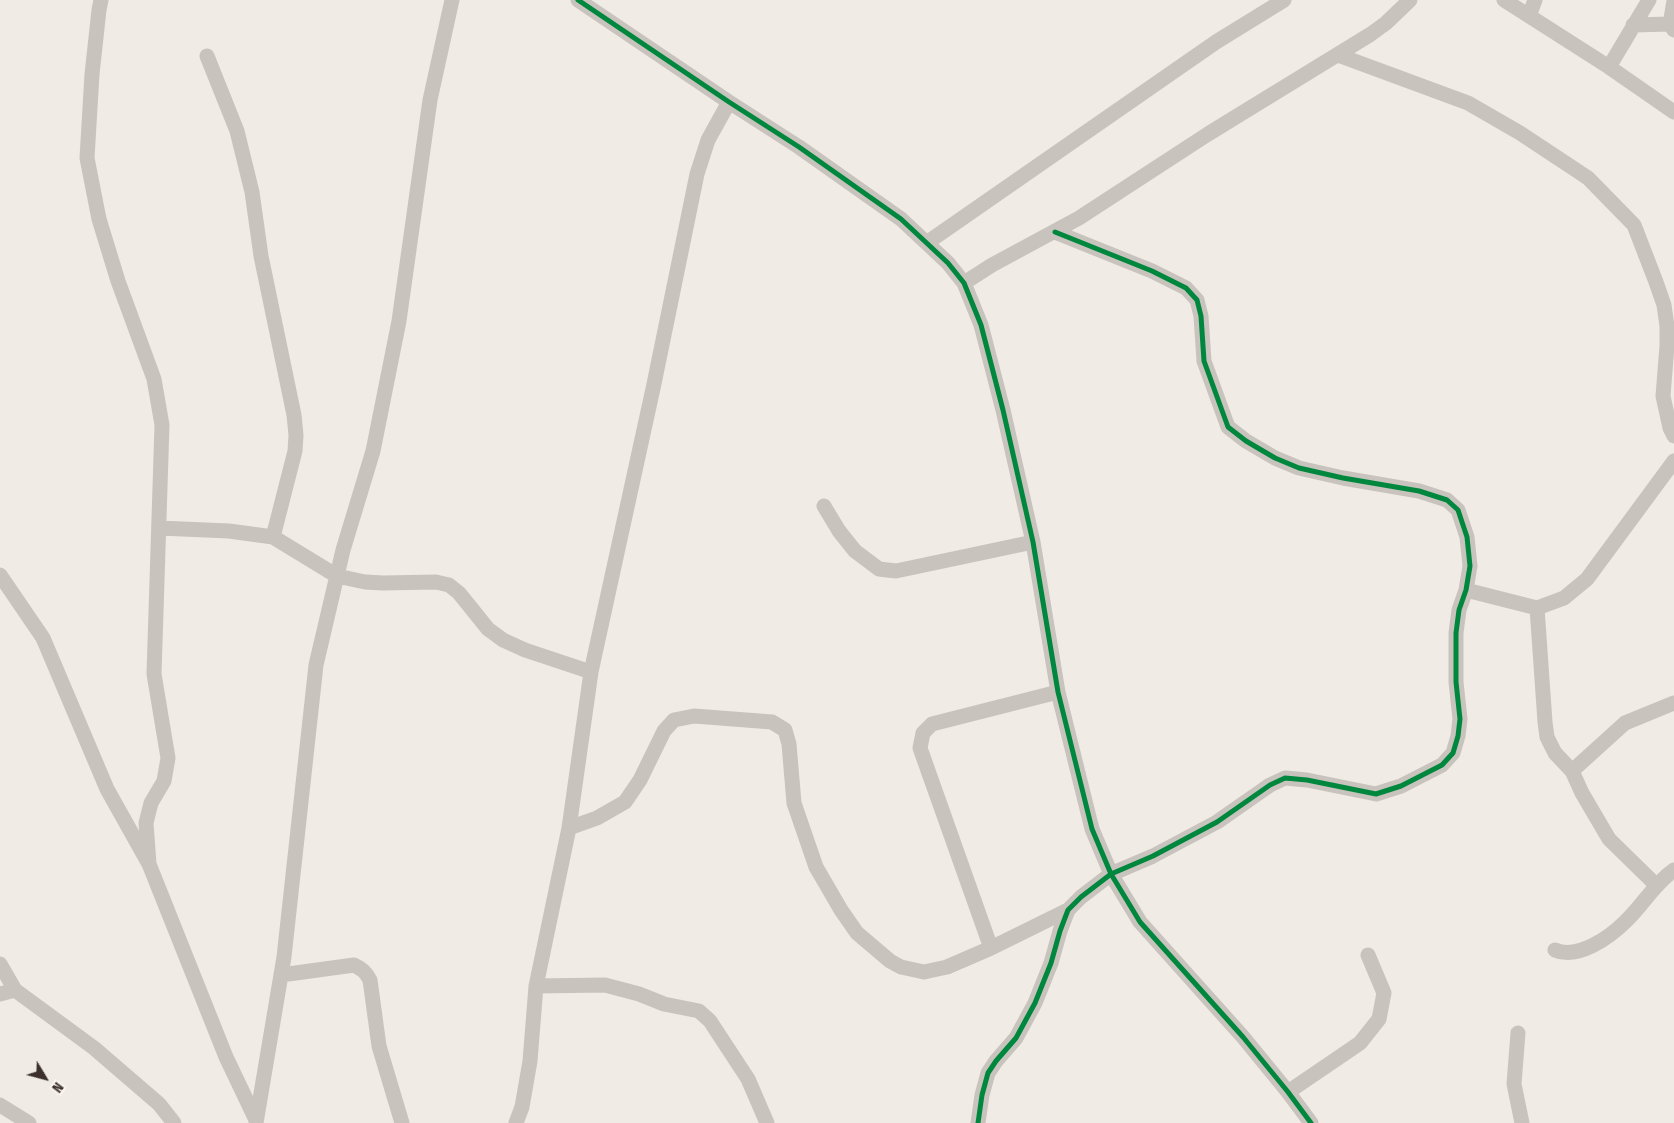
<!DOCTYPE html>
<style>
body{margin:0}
#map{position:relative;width:1674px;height:1123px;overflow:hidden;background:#f0ebe5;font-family:"Fira Sans Condensed",sans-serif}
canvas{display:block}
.north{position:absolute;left:20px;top:1053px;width:50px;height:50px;-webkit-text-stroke:4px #fbf5ee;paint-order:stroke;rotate:127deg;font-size:14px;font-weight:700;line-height:20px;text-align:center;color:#3b302b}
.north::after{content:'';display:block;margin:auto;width:18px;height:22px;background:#3b302b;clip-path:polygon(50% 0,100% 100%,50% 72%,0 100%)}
</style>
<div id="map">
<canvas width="1674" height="1123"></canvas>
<div class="north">N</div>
</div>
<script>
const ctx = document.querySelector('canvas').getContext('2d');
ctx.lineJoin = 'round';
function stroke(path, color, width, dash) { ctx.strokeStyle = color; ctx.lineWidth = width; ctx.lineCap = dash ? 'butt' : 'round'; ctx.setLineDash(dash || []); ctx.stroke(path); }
const minor = new Path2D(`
 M101,0L99,10L92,74L87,158L99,219L118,281L154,379L162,425L154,674L168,758L164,781L151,803L146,823L149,864
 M578,0L729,102L799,147L901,219L948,263L964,283L981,325L1003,410L1033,542L1058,692L1092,829L1111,874L1140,922L1243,1037L1288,1092L1311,1123
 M1504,0L1609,67L1674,112
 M1674,1L1670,24L1674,30
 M1529,16L1535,0
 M1633,25L1670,24
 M1338,55L1468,103L1520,133L1588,178L1634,225L1656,282L1664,305L1667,326V346L1663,396L1670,428L1674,436
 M207,56L237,131L252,192L261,256L294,415L296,435L295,451L273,537
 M1609,67L1649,0
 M928,242L1216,42L1284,0
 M964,283L992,265L1079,218L1208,134L1371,34L1386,23L1410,0
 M824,506L839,531L855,551L879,569L896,571L1033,542
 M159,528L229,531L273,537L337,576L365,582L383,583L436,582L449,585L459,593L488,629L503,640L525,650L591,672
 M0,575L43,638L107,789L149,864L226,1057L256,1120
 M1466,590L1537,608L1564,598L1587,579L1674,461
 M1537,608L1545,722L1547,737L1555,753L1572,771L1582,793L1609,839L1656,885
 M1572,771L1625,723L1674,703
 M569,828L597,818L625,802L640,780L664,731L674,720L694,716L772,722L785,730L789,744L794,803L816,867L841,910L857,933L890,961L901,967L924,972L947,967L991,948L1068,910
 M991,948L920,748L923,733L932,724L1058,692
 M1555,950C1578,960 1610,937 1626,921C1643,905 1654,884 1674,870
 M0,964L15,990L94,1048L159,1104L174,1123
 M281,975L354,965C362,969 366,972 370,980L379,1046L402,1123
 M536,986L605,985L639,994L664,1004L699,1011L710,1021L748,1079L767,1123
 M0,994L15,990
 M1518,1033L1514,1084L1522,1123
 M1288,1092L1360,1043L1379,1019L1384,993L1368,955
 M0,1105L29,1123
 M256,1123L284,957L316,665L343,550L373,451L399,321L430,100L452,0
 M516,1123L522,1107L530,1061L536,986L569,828L591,672L654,384L697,174L708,140L729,102
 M978,1123L982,1095L988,1073L996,1061L1016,1038L1035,1003L1051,963L1060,931L1068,910L1081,897L1111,874L1153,856L1217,822L1270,785L1285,778L1307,780L1376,794L1401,786L1442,765L1453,753L1458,736L1460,719L1456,682V633L1459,610L1466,590L1470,566L1467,537L1458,510L1447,500L1419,491L1343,478L1299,468L1275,458L1246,441L1228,427L1204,361L1201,316L1197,300L1186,288L1152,271L1055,232`);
const cycleway = new Path2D(`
 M578,0L729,102L799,147L901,219L948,263L964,283L981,325L1003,410L1033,542L1058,692L1092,829L1111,874L1140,922L1243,1037L1288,1092L1311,1123
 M978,1123L982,1095L988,1073L996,1061L1016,1038L1035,1003L1051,963L1060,931L1068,910L1081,897L1111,874L1153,856L1217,822L1270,785L1285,778L1307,780L1376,794L1401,786L1442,765L1453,753L1458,736L1460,719L1456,682V633L1459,610L1466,590L1470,566L1467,537L1458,510L1447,500L1419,491L1343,478L1299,468L1275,458L1246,441L1228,427L1204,361L1201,316L1197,300L1186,288L1152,271L1055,232`);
stroke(minor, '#c9c3be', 15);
stroke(cycleway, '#00873e', 5);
</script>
